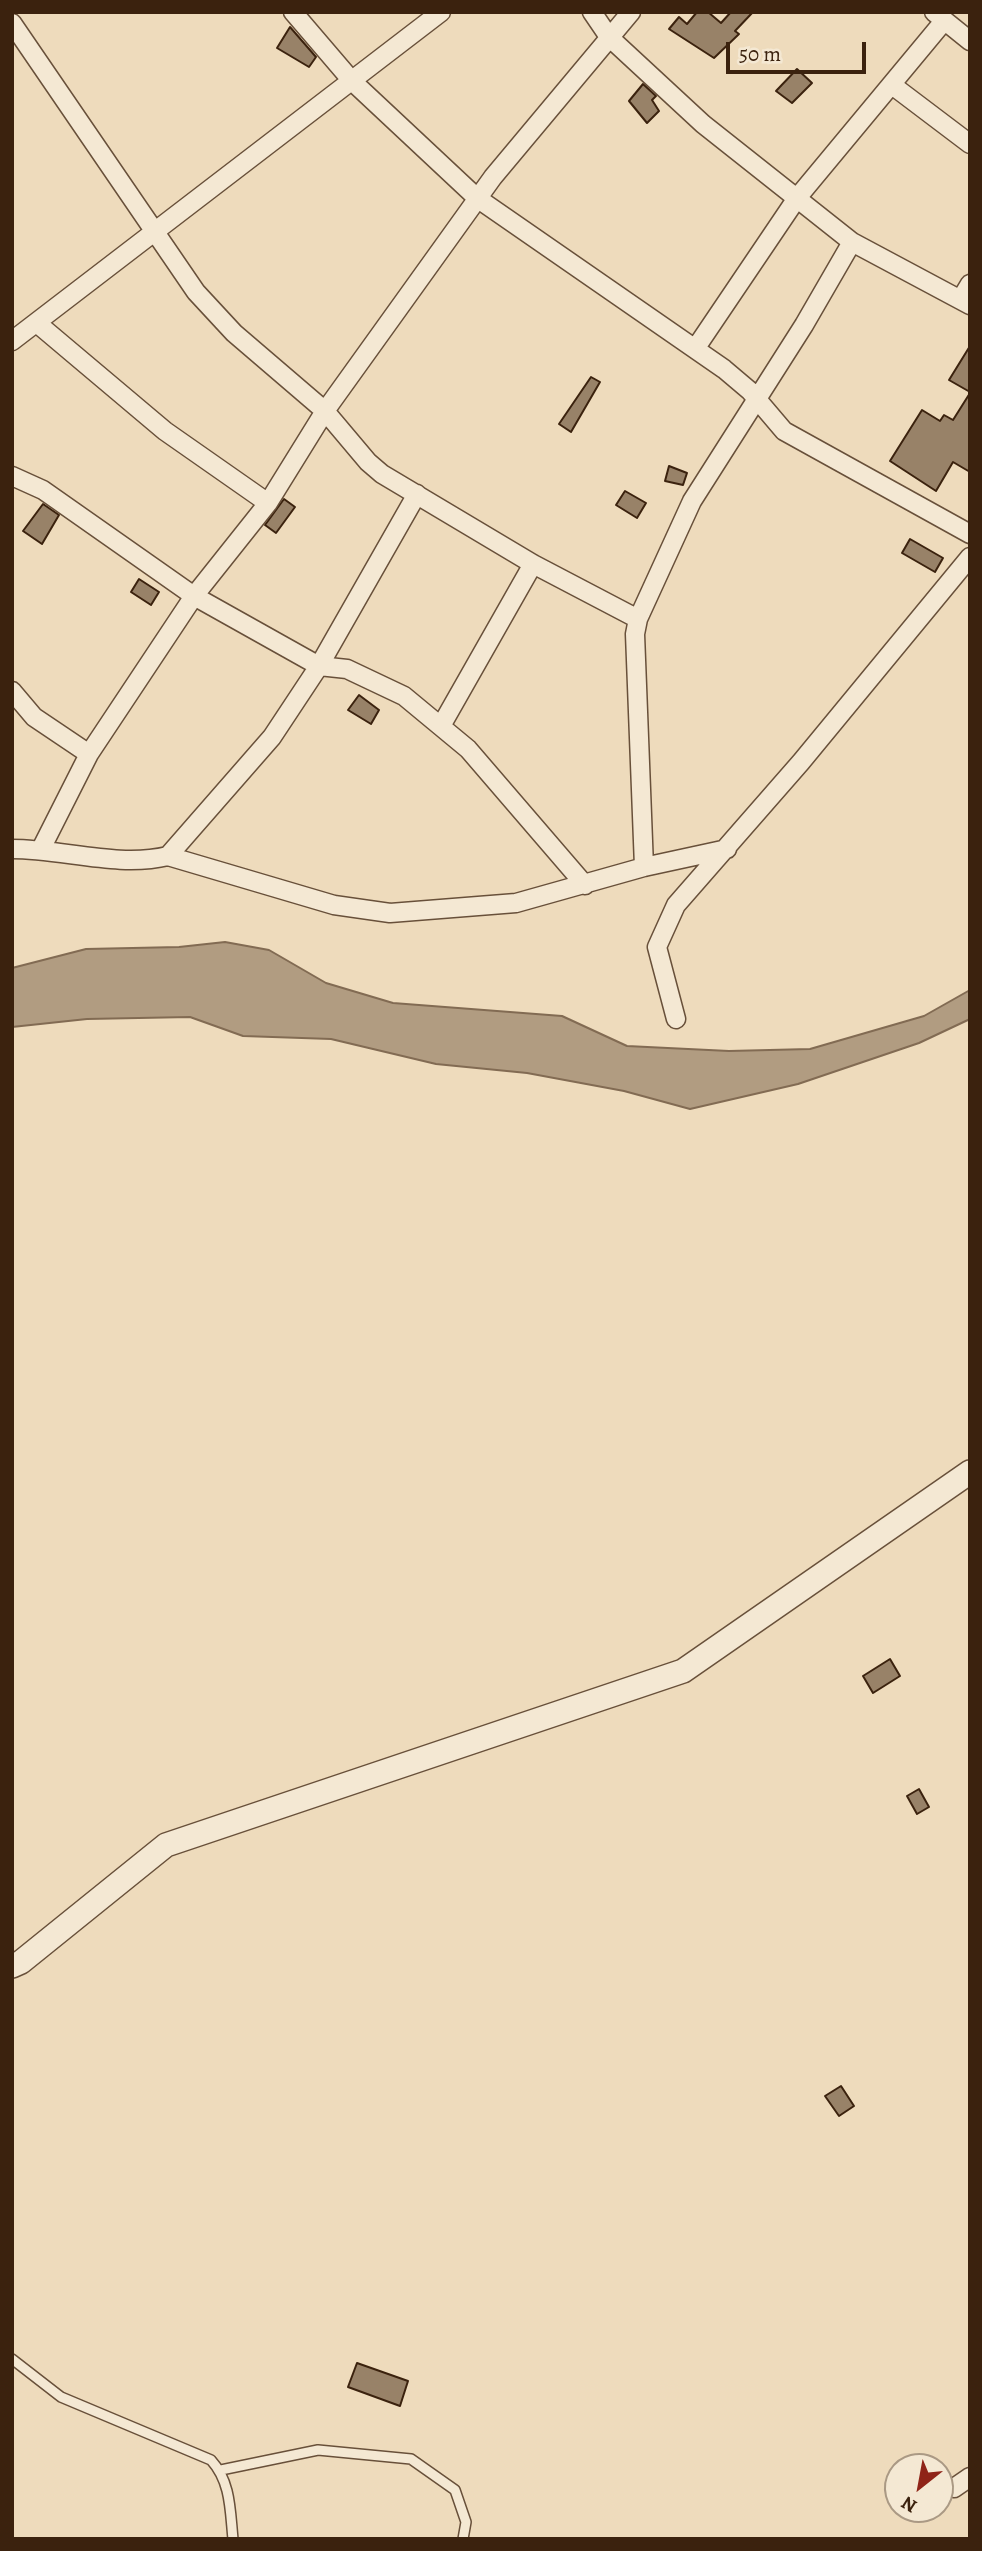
<!DOCTYPE html>
<style>
body{margin:0}
#map{position:relative;width:982px;height:2551px;overflow:hidden;background:#eedbbc;font-family:Alegreya,serif}
canvas{display:block}
.frame{position:absolute;inset:0;border:14px solid #3b220e;pointer-events:none}
.north{position:absolute;left:884px;top:2453px;width:70px;height:70px;box-sizing:border-box;background:#f4e8d3;border:2px solid #aa9984;border-radius:50%;rotate:211deg;font-size:19px;font-weight:700;line-height:28px;text-align:center;color:#3b220e}
.north::after{content:'';display:block;margin:auto;width:24px;height:32px;background:#8f2418;clip-path:polygon(50% 0,100% 100%,50% 72%,0 100%)}
.scale{position:absolute;left:726px;top:42px;width:140px;height:32px;box-sizing:border-box;border:4px solid #3b220e;border-top:0;padding-left:9px;font-size:21px;line-height:24px;white-space:nowrap;color:#3b220e;-webkit-text-stroke:5px #f4e8d3;paint-order:stroke}
</style>
<div id="map">
<canvas width="982" height="2551"></canvas>
<div class="frame"></div>
<div class="north">N</div>
<div class="scale">50 m</div>
</div>
<script>
const ctx = document.querySelector('canvas').getContext('2d');
ctx.lineJoin = 'round';
function paint(path, color) { ctx.fillStyle = color; ctx.fill(path, 'evenodd'); }
function stroke(path, color, width, dash) { ctx.strokeStyle = color; ctx.lineWidth = width; ctx.lineCap = dash ? 'butt' : 'round'; ctx.setLineDash(dash || []); ctx.stroke(path); }
const water = new Path2D(`
 M225,942L269,950L326,983L393,1003L562,1016L627,1046L729,1051L810,1049L924,1016L970,990V1019L919,1043L798,1084L690,1109L624,1091L527,1073L436,1064L331,1039L243,1036L190,1017L87,1019L12,1027V968L86,949L179,947Z`);
const building = new Path2D(`
 M697,12H708L721,23L731,12H753L735,31L739,34L714,58L669,29L679,17L687,24Z
 M290,27L316,57L309,67L277,48Z
 M797,69L812,83L792,103L776,91Z
 M643,84L656,96L652,100L659,111L647,123L629,101Z
 M970,346V392L949,380Z
 M591,377L600,382L571,432L559,424Z
 M970,393V472L953,462L936,491L890,461L922,410L940,421L944,415L953,420Z
 M669,466L687,473L683,485L665,481Z
 M625,491L646,503L637,518L616,505Z
 M284,499L295,507L276,533L265,525Z
 M43,504L59,515L42,544L23,531Z
 M910,539L943,558L935,572L902,553Z
 M139,579L159,592L151,605L131,592Z
 M359,695L379,710L371,724L348,710Z
 M890,1659L900,1676L873,1693L863,1676Z
 M919,1789L929,1807L917,1814L907,1796Z
 M841,2086L854,2106L839,2116L825,2096Z
 M357,2363L408,2381L400,2406L348,2387Z`);
const service = new Path2D(`
 M12,2359L61,2397L211,2460C231,2482 230,2510 233,2539
 M221,2470L318,2450L411,2459L455,2490L466,2522L463,2539`);
const minor = new Path2D(`
 M293,12L352,81L477,198L724,369L750,391L784,431L970,534
 M592,12L609,37L703,124L852,242L970,305
 M934,12L970,41
 M12,23L196,292L234,333L325,411L368,462L382,474L533,564L638,619
 M892,85L970,144
 M961,299L970,284
 M38,324L165,431L268,503
 M12,341L441,12
 M695,349L797,198L944,21
 M12,476L43,490L194,596L319,666L347,669L404,696L468,749L585,885
 M12,691L34,717L89,754
 M441,726L533,564
 M12,849C63,849 118,868 168,856L334,905L390,913L516,903L644,867L727,849
 M41,849L89,754L194,596L268,503L325,411L493,177L631,12
 M168,856L272,737L319,666L417,494
 M644,867L635,634L638,619L692,501L804,325L852,242
 M676,1019L657,947L676,905L801,762L970,557
 M954,2488L970,2477`);
const tertiary = new Path2D(`
 M12,1966L21,1962L166,1845L683,1671L970,1472`);
paint(water, '#b19c81');
stroke(water, '#826b53', 2);
paint(building, '#988268');
stroke(building, '#3b220e', 2);
stroke(service, '#68503a', 12);
stroke(minor, '#68503a', 21);
stroke(tertiary, '#68503a', 26);
stroke(service, '#f4e8d3', 9);
stroke(minor, '#f4e8d3', 18);
stroke(tertiary, '#f4e8d3', 23);
</script>
